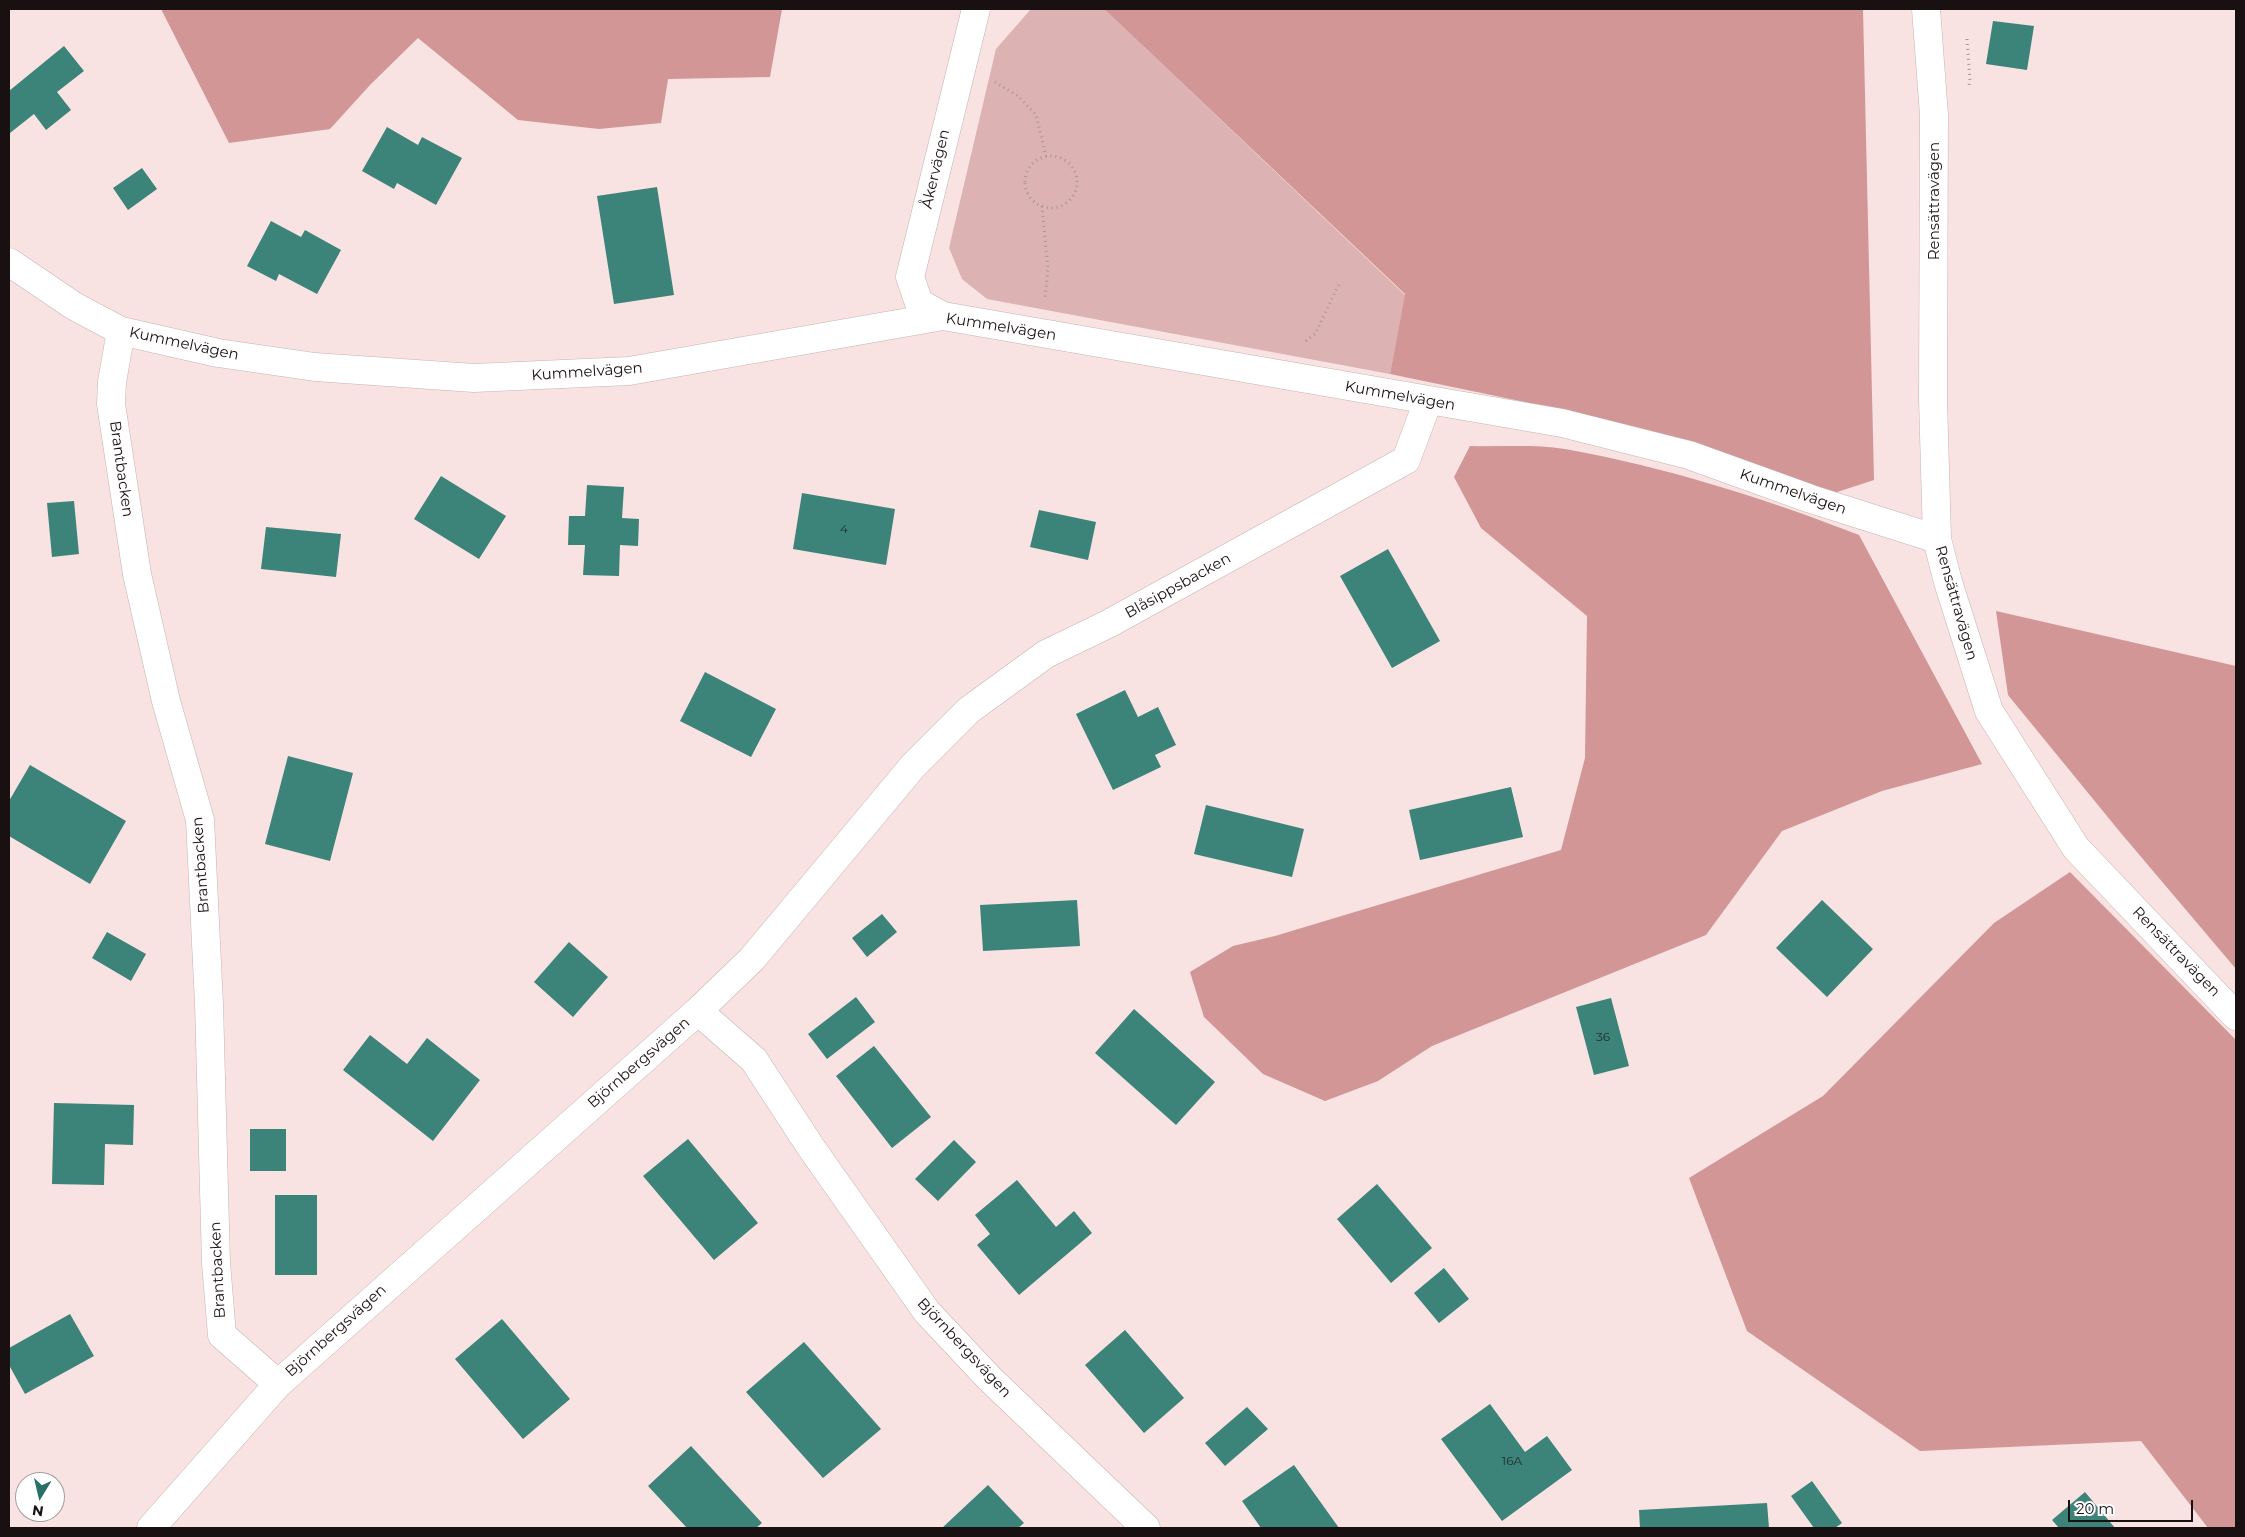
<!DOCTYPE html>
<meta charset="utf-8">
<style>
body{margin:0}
#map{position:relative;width:2245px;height:1537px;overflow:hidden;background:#f8e2e2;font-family:Montserrat,sans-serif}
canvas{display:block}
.frame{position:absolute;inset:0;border:10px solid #191111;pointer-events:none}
.north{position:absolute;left:15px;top:1472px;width:50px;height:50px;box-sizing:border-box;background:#fff;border:1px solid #a3a0a0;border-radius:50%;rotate:189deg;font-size:14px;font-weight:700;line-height:20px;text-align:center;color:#191111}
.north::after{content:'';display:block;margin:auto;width:18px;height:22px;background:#286f66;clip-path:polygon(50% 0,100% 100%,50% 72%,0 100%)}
.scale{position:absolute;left:2068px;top:1500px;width:125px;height:22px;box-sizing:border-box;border:2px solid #191111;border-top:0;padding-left:6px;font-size:15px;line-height:18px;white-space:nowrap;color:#191111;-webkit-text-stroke:4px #fff;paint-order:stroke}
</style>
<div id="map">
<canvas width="2245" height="1537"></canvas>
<div class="frame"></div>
<div class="north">N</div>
<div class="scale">20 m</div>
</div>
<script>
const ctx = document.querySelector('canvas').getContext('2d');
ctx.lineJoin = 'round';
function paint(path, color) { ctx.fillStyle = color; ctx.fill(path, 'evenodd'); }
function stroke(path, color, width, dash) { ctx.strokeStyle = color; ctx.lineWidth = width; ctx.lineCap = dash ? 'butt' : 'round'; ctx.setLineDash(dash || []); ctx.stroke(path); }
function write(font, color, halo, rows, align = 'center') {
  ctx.font = font + ' Montserrat,sans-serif'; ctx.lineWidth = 4; ctx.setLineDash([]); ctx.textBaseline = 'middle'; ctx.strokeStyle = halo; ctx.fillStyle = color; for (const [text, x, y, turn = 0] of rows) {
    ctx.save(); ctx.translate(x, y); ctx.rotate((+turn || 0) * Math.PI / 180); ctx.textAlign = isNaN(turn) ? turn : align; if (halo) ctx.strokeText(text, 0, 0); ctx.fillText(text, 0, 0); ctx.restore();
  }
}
const green = new Path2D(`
 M1031,9H1104L1405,295L1390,374L987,299L962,279L949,248L996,49Z`);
const forest = new Path2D(`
 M161,9H782L770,77L668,79L661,123L599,129L518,120L418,38L370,85L330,129L229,143Z
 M1104,9H1863L1874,480L1831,494L1573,412L1390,374L1405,294Z
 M1470,446C1501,447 1534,444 1565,449C1665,467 1764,498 1859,535L1982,764L1882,791L1782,831L1706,935L1432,1046L1378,1081L1325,1101L1263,1074L1204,1017L1190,972L1233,946L1275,936L1561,850L1585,758L1587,616L1481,528L1454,477Z
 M1996,611L2236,666V969L2120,832L2008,695Z
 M2070,872L2236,1040V1528H2208L2141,1441L1920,1451L1747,1331L1689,1178L1823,1096L1994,923Z`);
const building = new Path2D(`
 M1993,21L2034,26L2027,70L1986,64Z
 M64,46L84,71L57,92L71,110L46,130L34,114L10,133L9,91Z
 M387,127L418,145L422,137L462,158L436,205L397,183L394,189L362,171Z
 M142,168L157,189L128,210L113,188Z
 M657,187L674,295L614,304L597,196Z
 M271,221L301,237L305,230L341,250L317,294L279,274L276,281L247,266Z
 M441,476L506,516L479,559L414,519Z
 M587,485L624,487L622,518L639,519L638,546L620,545L619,576L583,575L585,545H568L569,516H585Z
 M802,493L895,509L886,565L793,549Z
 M74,501L79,554L52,557L47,503Z
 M1039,510L1096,522L1088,560L1030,547Z
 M266,527L341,534L336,577L261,569Z
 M1388,549L1440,641L1392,668L1340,576Z
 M705,672L776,709L751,757L680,721Z
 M1125,690L1138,717L1158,707L1176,745L1155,755L1161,767L1113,790L1076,714Z
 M288,756L353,773L330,861L265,844Z
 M30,765L126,821L90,884L9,836V801Z
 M1511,787L1523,837L1420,860L1409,810Z
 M1206,805L1304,829L1292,877L1194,854Z
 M1077,900L1080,946L983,951L980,905Z
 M1822,900L1873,949L1827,997L1776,948Z
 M882,914L897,932L867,957L852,938Z
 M107,932L146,954L131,981L92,958Z
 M569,942L608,977L573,1017L534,982Z
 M856,997L875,1022L827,1059L808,1034Z
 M1611,998L1629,1066L1594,1075L1576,1007Z
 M1134,1009L1215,1082L1176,1125L1095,1053Z
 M370,1035L407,1064L427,1038L480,1080L433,1141L343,1070Z
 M874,1046L931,1117L892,1148L836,1076Z
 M54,1103L134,1105L133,1145L105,1144L104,1185L52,1184Z
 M250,1129H286V1171H250Z
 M688,1139L758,1223L714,1260L643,1176Z
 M954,1140L976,1162L938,1201L915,1179Z
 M1017,1180L1056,1227L1074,1211L1092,1233L1019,1295L977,1245L990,1234L975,1215Z
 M1377,1184L1432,1248L1391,1283L1337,1219Z
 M275,1195H317V1275H275Z
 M1444,1268L1469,1299L1439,1323L1414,1293Z
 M70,1314L94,1356L25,1394L9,1365V1348Z
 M502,1319L570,1399L523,1439L455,1359Z
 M1125,1330L1184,1398L1144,1433L1085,1365Z
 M804,1342L881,1429L823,1478L746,1392Z
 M1490,1404L1525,1452L1547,1436L1572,1470L1502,1521L1441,1439Z
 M1247,1407L1268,1429L1225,1466L1205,1443Z
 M691,1446L762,1523L756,1528H687L648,1486Z
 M1294,1465L1339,1528H1261L1242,1501Z
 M1812,1481L1842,1523L1835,1528H1814L1791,1496Z
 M988,1485L1024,1523L1018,1528H942Z
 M2085,1492L2115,1528H2059L2052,1520Z
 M1767,1503L1769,1528H1640L1639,1510Z`);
const path = new Path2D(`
 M1967,39L1970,81L1969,85
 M995,82L1018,96L1036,115L1046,156
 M1025 182a26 26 0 1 1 52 0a26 26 0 1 1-52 0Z
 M1042,206L1048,270L1045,298
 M1306,341L1315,334L1339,284`);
const street = new Path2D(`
 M1926,9L1934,115L1933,399L1937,539L1948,582L1989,711L2076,848L2236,1016
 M9,262L74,306L121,331L218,353L315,367L474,378L629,371L943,316L1562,423L1689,455L1811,499L1937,539
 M943,316L919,303L910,277L976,9
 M121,331L112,382L111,404L137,574L166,701L200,820L209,1004L216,1263L222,1335L278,1384
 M698,1011L752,959L913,766L969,710L1046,654L1108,624L1406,460L1428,401
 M151,1528L278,1384L698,1011L754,1060L810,1146L927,1312L989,1378L1146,1528`);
const numberNames = [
 ["4",844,529],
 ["36",1603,1037],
 ["16A",1512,1461]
];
const streetNames = [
 ["Åkervägen",936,169,-77],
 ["Rensättravägen",1935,201,-90],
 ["Kummelvägen",1001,327,9],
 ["Kummelvägen",184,344,12],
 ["Kummelvägen",587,372,-4],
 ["Kummelvägen",1400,396,10],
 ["Brantbacken",121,469,82],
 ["Kummelvägen",1793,492,19],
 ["Blåsippsbacken",1178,586,-29],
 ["Rensättravägen",1956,603,74],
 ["Brantbacken",201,865,-94],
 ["Rensättravägen",2176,952,46],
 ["Björnbergsvägen",639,1063,-41],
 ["Brantbacken",218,1270,-93],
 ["Björnbergsvägen",336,1331,-42],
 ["Björnbergsvägen",964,1348,47]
];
paint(green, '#dcb2b2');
paint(forest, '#d29697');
paint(building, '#3c8379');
stroke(street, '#c8b3b2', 29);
stroke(path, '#a79696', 3, [1, 4]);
stroke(street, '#fff', 28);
write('12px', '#222e2b', null, numberNames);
write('15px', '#191111', '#fff', streetNames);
</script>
